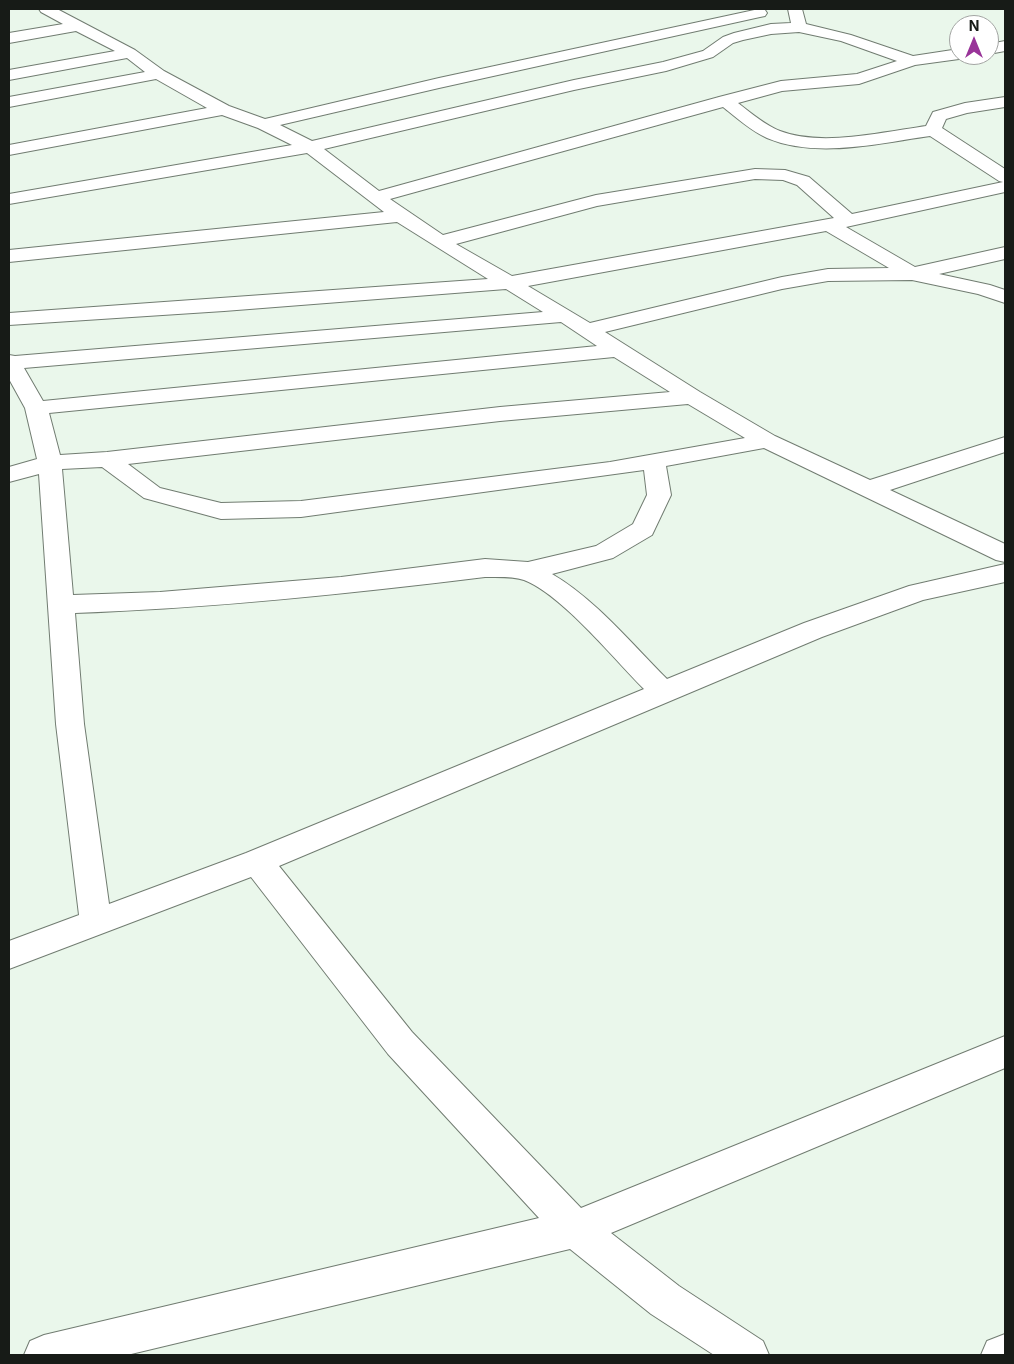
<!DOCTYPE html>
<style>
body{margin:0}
#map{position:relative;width:1014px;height:1364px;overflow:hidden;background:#eaf7eb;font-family:Inter,sans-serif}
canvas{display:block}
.frame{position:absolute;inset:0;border:10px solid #171b17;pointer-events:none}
.north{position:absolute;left:949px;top:15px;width:50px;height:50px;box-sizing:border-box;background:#fff;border:1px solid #a2a4a2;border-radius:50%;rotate:0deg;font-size:14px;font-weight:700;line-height:20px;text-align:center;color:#171b17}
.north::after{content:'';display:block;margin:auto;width:18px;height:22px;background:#993499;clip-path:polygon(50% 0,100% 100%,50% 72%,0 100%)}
</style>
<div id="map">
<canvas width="1014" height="1364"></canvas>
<div class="frame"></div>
<div class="north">N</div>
</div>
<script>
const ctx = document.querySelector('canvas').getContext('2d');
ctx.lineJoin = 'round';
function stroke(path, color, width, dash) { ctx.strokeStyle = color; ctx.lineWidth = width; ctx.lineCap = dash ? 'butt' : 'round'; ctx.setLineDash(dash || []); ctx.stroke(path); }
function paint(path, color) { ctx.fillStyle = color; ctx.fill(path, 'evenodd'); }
const minor = new Path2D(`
 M39,9H57L135,50L164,71L229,106L265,119L439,78L759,9L765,10L767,13L765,16L760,17L439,88L280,125L312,141L574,80L663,62L703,51L723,37L734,33L771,24L791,23L788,9H802L806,24L851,35L913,56L959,49V55H966L959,59L915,65L859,84L782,91L738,103C751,113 765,125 780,131C821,147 884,132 926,126L933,112L965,103L1005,97V107L967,113L946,119L942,128L1005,169V192L846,227L915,267L1005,247V259L939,274L990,285L1005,290V303L978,294L912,280L828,281L782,289L605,332L700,392L775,436L870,480L1005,437V452L890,490L1005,544V562L996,560L764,448L666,466L671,495L652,535L613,558L552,574C594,598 633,645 667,679L804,623L909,586L1005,564V582L923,600L822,637L279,866L412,1032L581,1208L1005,1036V1068L611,1233L679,1286L763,1341L769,1355H714L651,1314L570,1249L127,1355H24L30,1341L44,1335L539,1218L388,1054L251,877L9,969V941L79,915L56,724L39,474L9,482V467L37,459L25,408L9,379V355L15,356L543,312L506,289L224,311L9,325V313L488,279L397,222L9,262V250L384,212L307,153L9,204V194L292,145L258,128L222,115L9,155V145L207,108L156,79L9,107V97L145,72L127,58L9,80V70L115,51L76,31L9,43V33L63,24L41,12ZM799,32L841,41L897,61L857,74L781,81L719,97L379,191L324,149L574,90L666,71L713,57L733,43L743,40L771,34ZM723,107C737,118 751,131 767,138C817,159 879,143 930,136L999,181L1003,182L852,214L809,177L785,170L755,169L596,195L443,235L390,199ZM755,179L783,180L797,185L834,218L512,276L456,244L597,206ZM826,231L889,268L828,269L782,277L590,323L528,286ZM561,322L597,346L43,401L24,368ZM614,357L670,392L500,407L107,452L60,455L49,413ZM688,404L745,438L610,462L301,501L221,503L160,488L128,464L500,421ZM102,467L144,498L221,519L301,517L644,470L647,495L633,524L596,546L528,562L485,559L341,577L160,592L73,595L62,469ZM485,577C497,577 513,576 524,580C561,594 614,659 644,689L246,853L109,904L84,724L75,613C212,608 348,594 485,577Z
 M1005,41V51L989,54V44Z
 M1005,1334V1355H981L987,1341Z`);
stroke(minor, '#717c71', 2);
paint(minor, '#fff');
</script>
